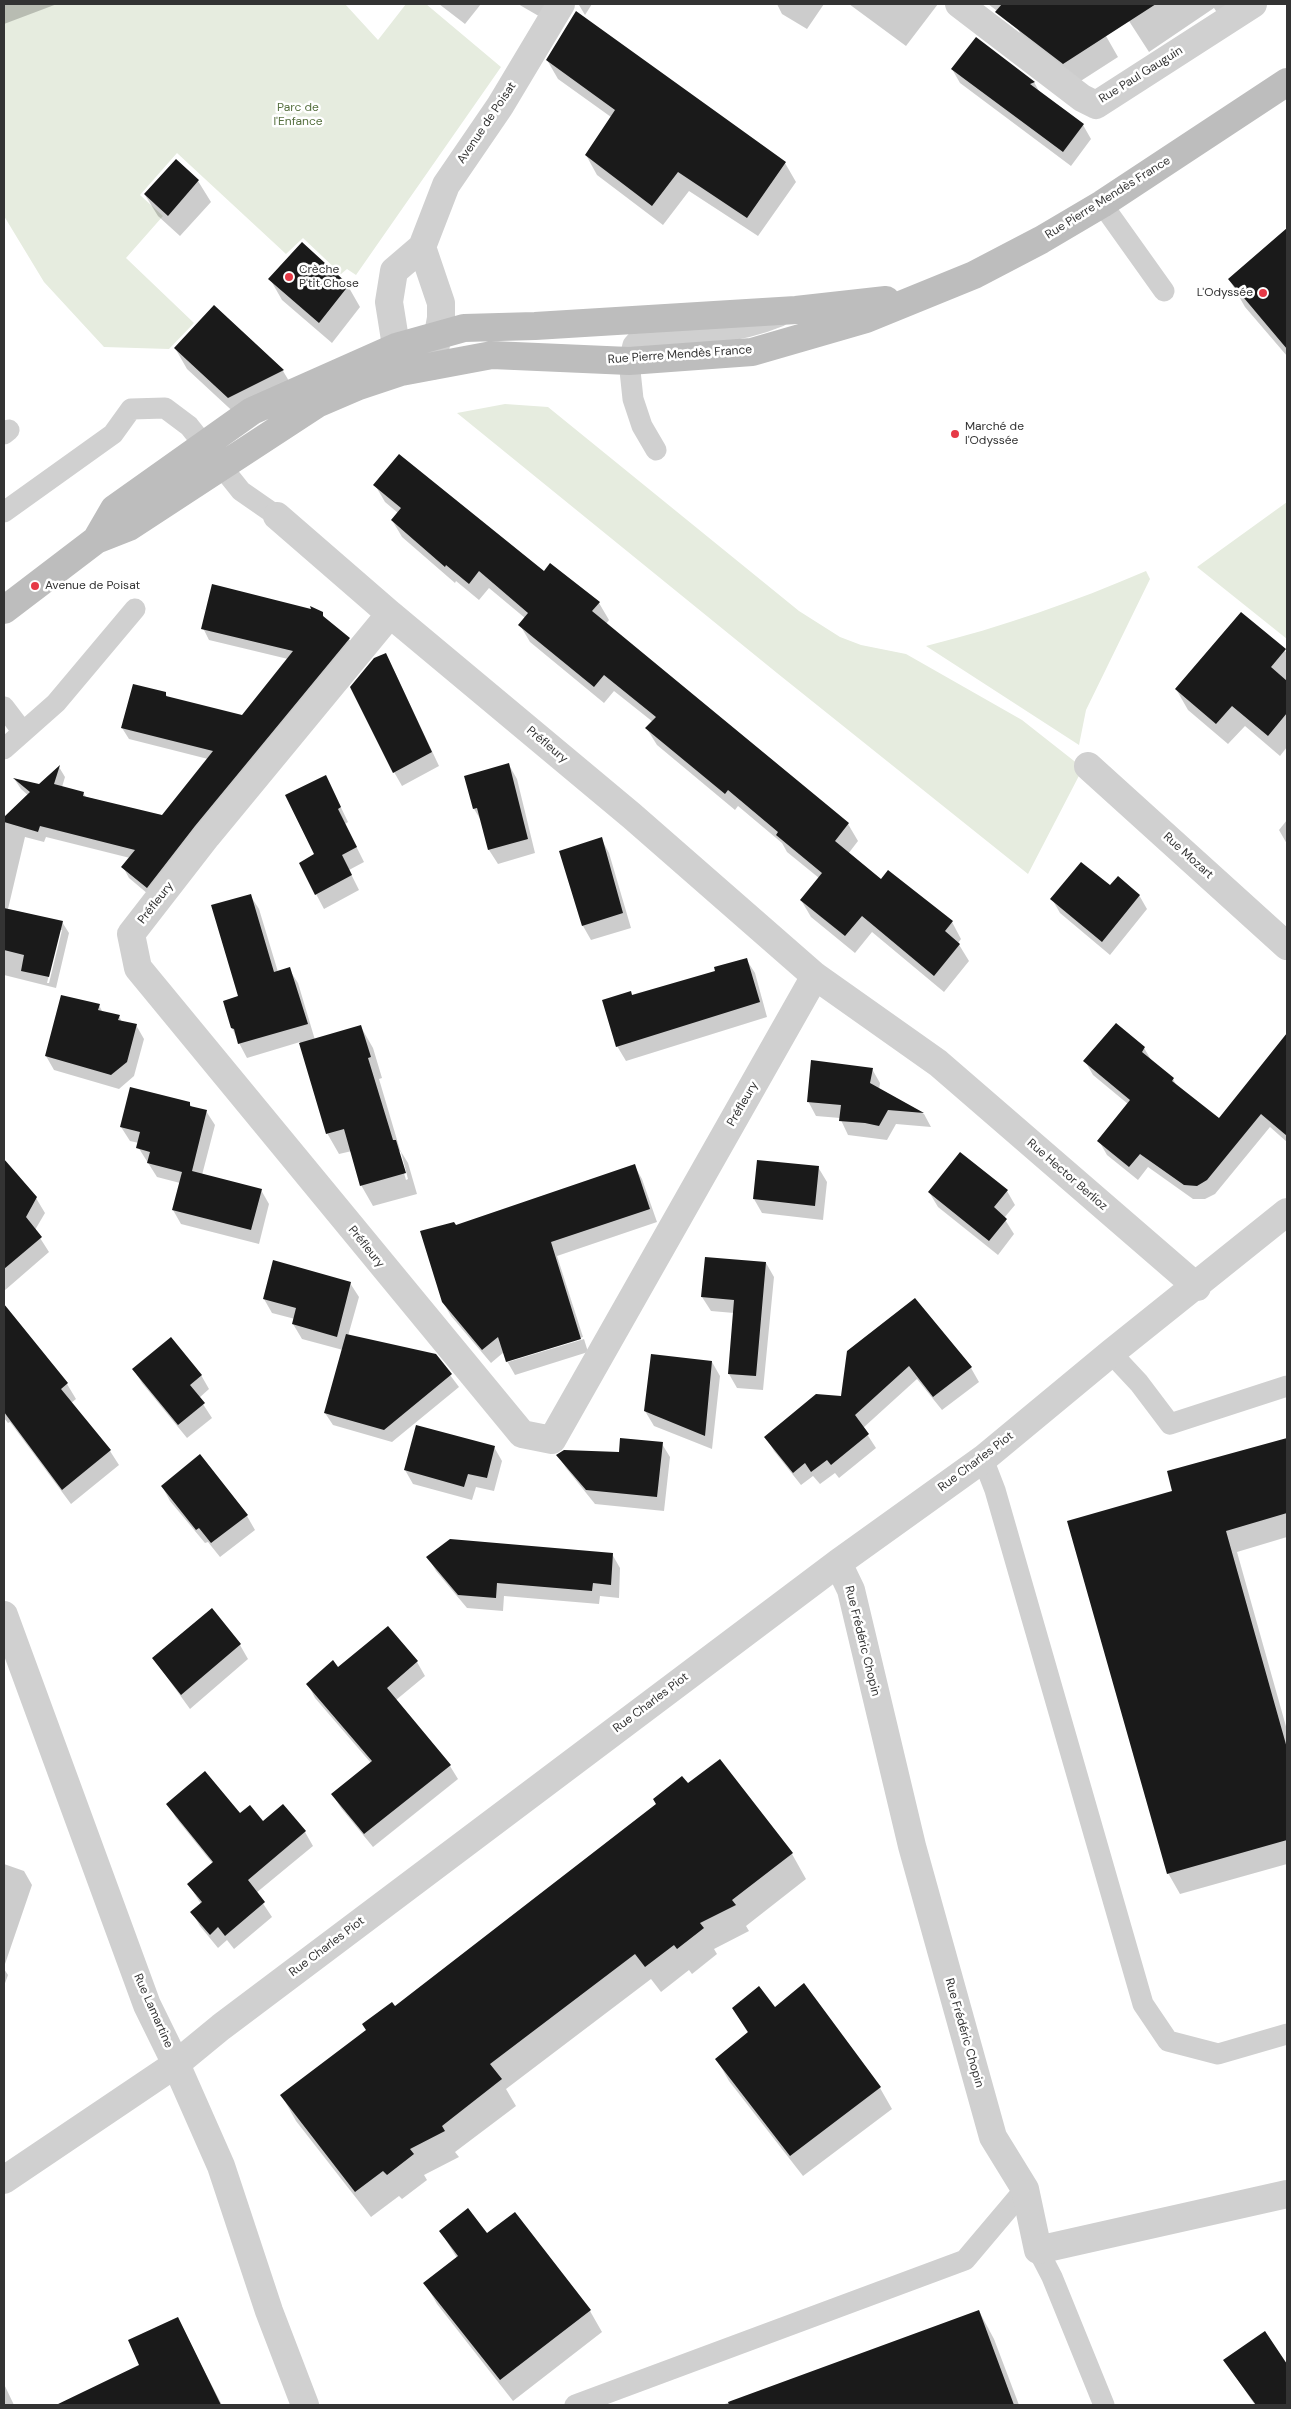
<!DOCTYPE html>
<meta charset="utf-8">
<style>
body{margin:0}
#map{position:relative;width:1291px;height:2409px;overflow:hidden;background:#fff;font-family:"DM Sans",sans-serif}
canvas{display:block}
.frame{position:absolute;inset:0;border:5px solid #333;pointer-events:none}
</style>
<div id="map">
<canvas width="1291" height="2409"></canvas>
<div class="frame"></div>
</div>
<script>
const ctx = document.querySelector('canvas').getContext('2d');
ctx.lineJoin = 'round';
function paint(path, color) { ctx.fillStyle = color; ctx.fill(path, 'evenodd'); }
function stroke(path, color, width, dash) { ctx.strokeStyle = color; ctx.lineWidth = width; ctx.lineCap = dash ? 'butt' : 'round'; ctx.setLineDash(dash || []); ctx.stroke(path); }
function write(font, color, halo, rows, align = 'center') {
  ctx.font = font + ' "DM Sans",sans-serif'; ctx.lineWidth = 5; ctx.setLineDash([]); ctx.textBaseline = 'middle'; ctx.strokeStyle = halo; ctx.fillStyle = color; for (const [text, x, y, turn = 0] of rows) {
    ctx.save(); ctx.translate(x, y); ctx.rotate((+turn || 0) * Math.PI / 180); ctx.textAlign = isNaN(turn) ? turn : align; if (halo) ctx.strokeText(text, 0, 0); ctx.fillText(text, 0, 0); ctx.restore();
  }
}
const green = new Path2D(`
 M4,4H345L378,40L406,4H426L501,67L356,275L347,269L341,274L303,238L286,254L177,153L140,195L163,216L126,258L194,323L169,349L104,347L44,282L4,216Z
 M505,404L548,407L799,611L840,637L861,645L906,654L1022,720L1083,768L1028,874L777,673L457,413Z
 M1287,502V639L1197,567Z
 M1146,571L1150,579L1086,710L1079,745L926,646C1002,627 1074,602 1146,571Z`);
const shadow = new Path2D(`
 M4,4H57L4,24Z
 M439,4H481L465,24Z
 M518,4H564L549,22Z
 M575,4H592L585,15L579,5Z
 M777,4H824L807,29L782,14Z
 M849,4H938L906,46Z
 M988,4H1021L1009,20Z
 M1056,4L1106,36L1118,57L1076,84L1029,49L1017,28Z
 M1118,4H1235L1218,14L1214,8L1149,52Z
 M547,60L785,163L796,182L758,236L689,191L663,225L597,175L586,155L611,117L558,79Z
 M952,69L1034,82L1040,93L1083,125L1091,139L1071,166L960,83Z
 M176,161L198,181L211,202L180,236L158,216L145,195Z
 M1287,230V356L1245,307L1229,279Z
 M270,279L348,286L360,307L332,343L282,300Z
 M214,307L283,371L295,391L241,419L187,369L175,348Z
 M375,485L599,603L609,620L606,624L848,824L858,841L848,854L881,880L952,922L961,939L958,943L969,961L944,992L872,932L855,953L811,917L801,900L819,878L787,852L782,843L738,806L735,810L657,745L647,729L653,722L614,691L604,703L530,642L520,625L525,618L489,588L479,600L456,581L455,583L402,537L392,520L398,513L385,502Z
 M322,613L326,621L349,639L355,650L154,899L129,878L123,867L130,858L46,837L44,842L25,837L8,909L62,922L69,933L56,988L4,975V819L29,796L21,789L15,780L39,786L59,767L65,777L62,787L83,793L86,797L163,817L208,759L129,739L122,728L165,693L168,698L242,716L288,659L209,640L203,628ZM60,930H62L49,983H47Z
 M1241,613L1287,653V747L1280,756L1245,726L1228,744L1188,710L1176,689Z
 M393,668L439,766L402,786L394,772Z
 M509,765L517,779L535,853L498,864L489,850L482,822L474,809L466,777Z
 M333,791L348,822L345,824L364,862L349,870L359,890L324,909L300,864L316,855Z
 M1287,820V844L1279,830Z
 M601,838L609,853L631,928L591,940L583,926Z
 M1110,887L1139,895L1147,909L1110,955L1060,913L1052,899Z
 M250,895L259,909L278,972L289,969L298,983L315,1040L361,1027L373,1048L382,1078L379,1079L400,1150L408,1163L417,1194L373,1206L361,1185L352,1151L339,1154L327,1133L300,1042L247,1058L239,1043L232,1028L240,997ZM397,1149L401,1152L408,1179L406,1180Z
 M746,959L755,973L767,1017L626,1061L617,1046L632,996L717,972Z
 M99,1005L103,1013L119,1016L122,1022L136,1025L144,1039L134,1076L119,1089L54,1070L46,1056Z
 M1287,1035V1142L1270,1127L1215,1194L1205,1199H1193L1148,1167L1138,1180L1107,1155L1099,1141L1128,1104L1093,1075L1085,1061L1144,1048L1153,1063L1173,1079L1177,1086L1219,1120Z
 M872,1069L880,1083L879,1090L924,1114L931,1127L896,1124L887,1140L848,1135L840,1118L816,1116L808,1101Z
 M189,1103L192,1107L206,1111L215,1125L202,1175L261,1190L269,1204L259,1244L181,1224L173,1210L180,1183L157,1177L138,1147L139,1143L130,1141L121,1127Z
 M634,1165L642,1179L657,1222L557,1256L583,1337L508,1360V1362L584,1339L588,1352L515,1375L507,1361L504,1352L491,1363L451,1316L443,1302Z
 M818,1167L827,1182L823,1220L762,1213L754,1199Z
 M21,1181L36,1198L45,1213L35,1230L49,1252L4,1291V1186Z
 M1007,1191L1015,1205L1004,1218L1014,1234L998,1255L938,1207L929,1192Z
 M766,1263L774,1277L763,1390L737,1388L729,1374L734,1313L711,1311L702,1297Z
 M350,1283L359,1297L348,1336L435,1355L459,1387L392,1442L333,1425L325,1413L343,1350L302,1339L293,1324L295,1319L272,1313L264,1299Z
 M915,1300L971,1368L979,1382L942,1410L917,1379L863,1428L876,1448L839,1478L835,1473L820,1484L813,1476L801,1485L774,1451L766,1437L842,1397Z
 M4,1306L67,1384L76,1399L71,1403L110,1451L119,1465L71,1504L10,1422L8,1423L4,1418Z
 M712,1362L720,1376L712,1449L654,1426L645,1411Z
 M134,1370L201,1375L209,1389L199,1398L212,1418L187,1438L142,1383Z
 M1287,1439V1537L1237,1552L1287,1730V1864L1180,1894L1168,1873L1173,1492L1168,1472Z
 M662,1444L670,1457L664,1511L595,1504L566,1468L558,1455L620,1453Z
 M494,1447L502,1461L494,1491L476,1487L472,1500L413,1484L405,1470Z
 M162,1486L247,1516L255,1530L220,1557L208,1542L205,1543L170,1501Z
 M612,1554L620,1568L619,1598L600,1596L599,1604L504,1596L503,1611L467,1608L436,1571L428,1557Z
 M212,1609L240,1645L248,1659L190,1709L153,1658Z
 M417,1662L425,1676L396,1700L450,1766L458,1779L373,1847L341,1808L333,1795L371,1763L315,1698L308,1684L338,1669Z
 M688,1785L792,1854L806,1879L746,1926L749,1931L714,1949L717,1954L692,1974L689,1970L661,1992L651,1979L506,2089L516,2106L455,2152L459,2157L424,2175L427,2180L402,2199L399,2196L371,2217L296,2121L282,2096Z
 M168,1804L240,1815L263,1823L305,1832L313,1846L256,1893L272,1917L234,1949L227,1940L218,1948L200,1926L192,1912L201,1904L189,1885L213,1864L176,1818Z
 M4,1864L24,1871L32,1885L4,1967Z
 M4,1969L8,1975L4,1986Z
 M803,1985L880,2088L892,2109L803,2176L729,2081L717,2060L748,2033L733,2008L774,2009Z
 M441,2232L487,2235L590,2311L602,2332L513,2401L437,2304L425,2283L457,2258Z
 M979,2311L994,2339L1019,2405H722Z
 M177,2318L222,2405H59L141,2366Z
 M1264,2333L1287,2366V2405H1255L1225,2361Z
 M4,2384L14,2405H4Z`);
const building = new Path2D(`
 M1002,4H1156L1063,64L995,12Z
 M576,11L786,162L747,218L678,172L652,206L585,155L615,110L546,60Z
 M976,37L1035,82L1030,84L1084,124L1063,152L951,69Z
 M176,159L199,180L168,216L144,194Z
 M1287,228V349L1228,279Z
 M302,242L349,285L319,323L268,279Z
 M214,305L284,370L228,398L174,348Z
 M399,454L544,571L550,563L600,602L592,611L849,823L835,841L881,879L888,870L953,921L945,931L960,944L934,976L862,916L845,936L800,900L822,873L776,835L778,832L728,790L725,794L645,728L656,717L604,675L594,687L518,625L528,613L479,571L469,584L446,565L445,567L391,520L401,508L373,485Z
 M212,584L311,609L310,606L323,612V616L350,638L195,826L147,888L121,867L135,850L40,826L38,832L4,822V817L30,792L13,778L39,784L60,765L54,784L84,792L83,796L162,815L213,751L121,728L133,684L166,692V696L242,715L293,651L201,629Z
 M1241,612L1286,649L1271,667L1287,681V713L1268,736L1232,706L1216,724L1175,689Z
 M386,653L432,752L393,773L350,687L374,658Z
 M509,763L528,839L488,850L477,808L473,809L464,776Z
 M326,775L341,807L338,809L357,847L342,855L352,875L315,895L299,863L314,854L285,795Z
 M602,837L623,913L582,926L559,851Z
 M1081,862L1110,885L1118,876L1140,895L1102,942L1050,899Z
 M251,894L274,972L290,967L308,1024L238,1044L234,1029L231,1028L223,1001L238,996L211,905Z
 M4,908L63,921L49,977L21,971L24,955L4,950Z
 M747,958L760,1002L616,1047L602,1000L631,991L632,995L715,971L714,967Z
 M61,995L100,1004L98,1010L120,1015L118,1020L137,1024L127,1062L111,1075L45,1056Z
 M1116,1023L1145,1047L1142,1052L1174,1078L1172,1081L1219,1118L1287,1033V1136L1261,1114L1207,1180L1197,1186L1184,1185L1140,1154L1129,1167L1097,1141L1130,1100L1083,1061Z
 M361,1025L371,1057L368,1058L393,1140H396L406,1173L360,1186L344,1129L326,1134L299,1043Z
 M811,1060L873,1068L870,1083L924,1113L888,1110L879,1126L865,1123L839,1121L841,1105L807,1102Z
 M130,1087L190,1102V1106L207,1110L192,1171L262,1189L251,1230L172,1210L182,1172L147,1163L150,1152L136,1148L140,1132L120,1127Z
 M960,1152L1008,1190L994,1207L1007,1219L989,1241L928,1192Z
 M4,1159L37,1197L26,1217L42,1237L4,1269Z
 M757,1160L819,1166L815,1206L753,1199Z
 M635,1164L650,1209L551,1242L581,1339L506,1362L498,1337L482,1350L442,1302L420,1231L454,1222L456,1225Z
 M705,1257L766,1262L756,1376L728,1374L734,1300L701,1297Z
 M273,1260L351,1282L337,1337L292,1324L296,1308L263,1299Z
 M915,1298L972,1367L933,1397L909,1366L855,1415L869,1434L831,1465L827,1460L811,1472L805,1463L793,1473L764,1437L816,1394L841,1396L847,1351Z
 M4,1304L68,1383L61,1389L111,1450L62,1490L4,1412Z
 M346,1334L436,1354L452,1374L384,1430L324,1413Z
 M171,1337L202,1375L190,1385L205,1403L178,1425L132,1369Z
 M651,1354L712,1361L705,1436L644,1411Z
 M416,1425L495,1446L487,1478L468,1474L464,1487L404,1470Z
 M620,1438L663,1442L657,1497L586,1490L556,1455L564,1450L619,1452Z
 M1287,1438V1513L1226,1531L1287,1748V1840L1167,1874L1067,1521L1172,1491L1167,1471Z
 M200,1454L248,1515L211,1543L199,1528L196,1530L161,1486Z
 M450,1539L613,1553L611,1585L593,1583L592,1591L497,1583L496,1598L458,1595L426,1557Z
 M212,1608L241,1644L181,1695L152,1658Z
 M388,1626L418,1661L387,1688L451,1765L364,1834L331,1794L372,1761L306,1684L333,1660L338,1667Z
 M720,1759L793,1853L732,1900L736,1905L700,1923L704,1928L677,1949L674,1945L645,1967L635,1954L490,2064L502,2079L442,2126L445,2131L410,2149L414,2154L387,2175L383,2171L355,2192L280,2095L366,2030L362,2024L392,2002L395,2006L656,1804L653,1799L682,1776L688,1783Z
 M205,1771L240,1813L250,1805L263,1821L283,1804L306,1831L248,1880L265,1902L225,1936L218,1927L210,1935L190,1912L202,1902L187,1884L213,1862L166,1804Z
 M804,1983L881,2087L790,2156L715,2059L748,2032L732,2008L759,1986L775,2007Z
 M468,2208L487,2233L515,2212L591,2310L500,2380L423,2283L458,2256L439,2231Z
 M979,2310L1014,2405H729L728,2402Z
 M178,2317L221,2405H56L139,2365L128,2340Z
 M1265,2331L1287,2364V2405H1256L1223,2360Z`);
const lane = new Path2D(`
 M1102,204L1164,291
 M4,434L9,430
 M656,450L642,426L633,399L629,361L633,345L640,337C689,336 734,335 780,316
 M4,512L113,434L131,409L165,408L189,426L241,491L277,516
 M4,707L23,732
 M4,749L56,703L135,609
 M1111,1353L1139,1383L1170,1424L1287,1386
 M983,1459L995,1490L1143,2004L1168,2041L1218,2054L1287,2034
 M1038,2250L1052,2277L1104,2405
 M575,2405L965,2260L1025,2189`);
const street = new Path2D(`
 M959,4L1082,98L1096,105L1253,4
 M422,247L441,303V318L432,366
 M400,371L389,302L394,271L422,247L446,185L500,106L561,4
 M277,516L390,614
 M1088,766L1287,946
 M815,976L552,1440L522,1434L138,968L131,934L207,836L390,614L632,816L815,976L938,1063L1197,1287
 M838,1563L851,1590L912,1846L993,2137L1025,2189L1038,2250L1287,2194
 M4,1615L147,2005L176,2064L221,2166L269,2311L305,2405
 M4,2180L176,2064L221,2027L838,1563L983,1459L1111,1353L1287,1212`);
const secondary = new Path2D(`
 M96,540L114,509L252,411L396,347L464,328L535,326L796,310L886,300
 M4,610L96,540L129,527L317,404L359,386L401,372L492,355L629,361L752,352L866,319L974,275L1041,240L1102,204L1287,82`);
const markers = [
 [289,277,5,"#e63946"],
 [1263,293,5,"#e63946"],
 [955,434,5,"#e63946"],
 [35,586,5,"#e63946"]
];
const streetNames = [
 ["Rue Paul Gauguin",1141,75,-32],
 ["Avenue de Poisat",487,123,-56],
 ["Rue Pierre Mendès France",1108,198,-32],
 ["Rue Pierre Mendès France",680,355,-4],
 ["Préfleury",547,745,40],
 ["Rue Mozart",1188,856,42],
 ["Préfleury",156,903,-52],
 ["Préfleury",743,1104,-60],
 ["Rue Hector Berlioz",1067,1175,41],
 ["Préfleury",366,1247,51],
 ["Rue Charles Piot",976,1462,-37],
 ["Rue Frédéric Chopin",862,1641,76],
 ["Rue Charles Piot",651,1703,-37],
 ["Rue Charles Piot",327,1947,-37],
 ["Rue Lamartine",153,2011,66],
 ["Rue Frédéric Chopin",964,2033,74]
];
const parkNames = [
 ["Parc de",298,108],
 ["l'Enfance",298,122]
];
const poiNames = [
 ["Crèche",299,270],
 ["P'tit Chose",299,284],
 ["L'Odyssée",1253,293,"right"],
 ["Marché de",965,427],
 ["l'Odyssée",965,441],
 ["Avenue de Poisat",45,586]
];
paint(green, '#e6ecdf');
paint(shadow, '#0003');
paint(building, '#1a1a1a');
stroke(lane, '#d0d0d0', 21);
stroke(street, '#d0d0d0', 28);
stroke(secondary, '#bdbdbd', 28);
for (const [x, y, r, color] of markers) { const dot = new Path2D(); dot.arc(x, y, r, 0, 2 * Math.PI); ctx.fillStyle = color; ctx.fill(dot); stroke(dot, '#fff', 2); }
write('12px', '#333', '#fff', streetNames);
write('12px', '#56703f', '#fff', parkNames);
write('12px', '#333', '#fff', poiNames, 'left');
</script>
